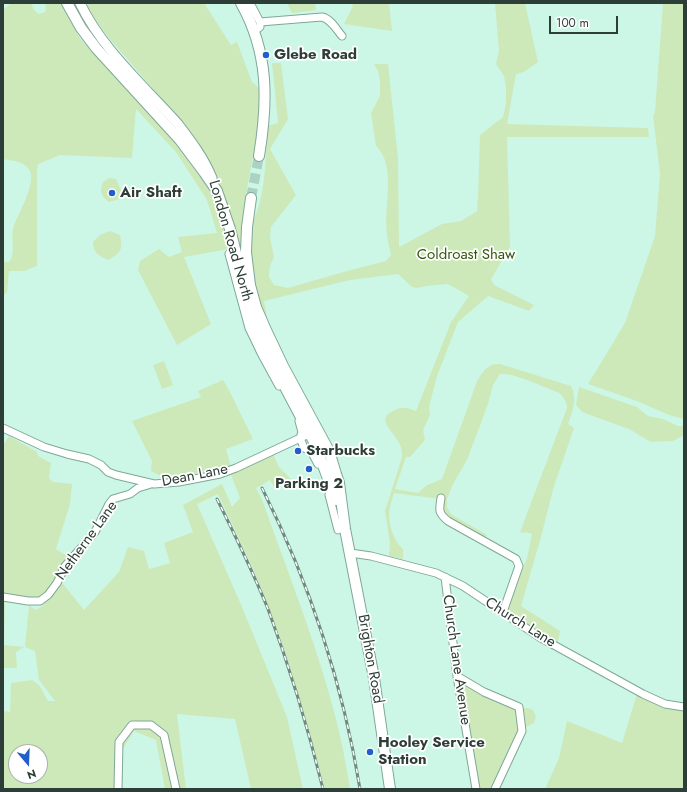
<!DOCTYPE html>
<style>
body{margin:0}
#map{position:relative;width:687px;height:792px;overflow:hidden;background:#ccf7e6;font-family:Jost,sans-serif}
canvas{display:block}
.frame{position:absolute;inset:0;border:4px solid #2d3e38;pointer-events:none}
.north{position:absolute;left:8px;top:744px;width:40px;height:40px;box-sizing:border-box;background:#fff;border:1px solid #abb2af;border-radius:50%;rotate:161deg;font-size:11px;font-weight:700;line-height:16px;text-align:center;color:#2d3e38}
.north::after{content:'';display:block;margin:auto;width:14px;height:18px;background:#205ecb;clip-path:polygon(50% 0,100% 100%,50% 72%,0 100%)}
.scale{position:absolute;left:549px;top:16px;width:69px;height:18px;box-sizing:border-box;border:2px solid #2d3e38;border-top:0;padding-left:5px;font-size:12px;line-height:14px;white-space:nowrap;color:#2d3e38;-webkit-text-stroke:3px #fff;paint-order:stroke}
</style>
<div id="map">
<canvas width="687" height="792"></canvas>
<div class="frame"></div>
<div class="north">N</div>
<div class="scale">100 m</div>
</div>
<script>
const ctx = document.querySelector('canvas').getContext('2d');
ctx.lineJoin = 'round';
function paint(path, color) { ctx.fillStyle = color; ctx.fill(path, 'evenodd'); }
function stroke(path, color, width, dash) { ctx.strokeStyle = color; ctx.lineWidth = width; ctx.lineCap = dash ? 'butt' : 'round'; ctx.setLineDash(dash || []); ctx.stroke(path); }
function write(font, color, halo, rows, align = 'center') {
  ctx.font = font + ' Jost,sans-serif'; ctx.lineWidth = 3.5; ctx.setLineDash([]); ctx.textBaseline = 'middle'; ctx.strokeStyle = halo; ctx.fillStyle = color; for (const [text, x, y, turn = 0] of rows) {
    ctx.save(); ctx.translate(x, y); ctx.rotate((+turn || 0) * Math.PI / 180); ctx.textAlign = isNaN(turn) ? turn : align; if (halo) ctx.strokeText(text, 0, 0); ctx.fillText(text, 0, 0); ctx.restore();
  }
}
const green = new Path2D(`
 M11,3H31L34,10L39,14L45,12L46,10L45,3H61L80,38L166,131L194,165L215,201L226,233L229,249L184,257L211,324L177,345L138,270L140,261L159,249L169,257L182,252L178,237L217,233L207,200L176,152L136,109L132,158L60,155L38,164L37,170V266L24,271H9L7,292L4,295L3,304V262H9C16,255 11,239 13,229C17,214 36,186 30,171C25,161 13,161 3,159V10Z
 M86,3H204L231,45L237,42L252,82L260,89L263,101L245,200L242,231L245,278L226,204L213,169L190,134L173,112L109,38L91,14Z
 M287,3H315L316,10L292,13Z
 M353,3H389L392,31L344,24L352,8Z
 M495,3H525L538,62L524,72L516,74L507,124L648,128L649,137H507L510,247L491,279L494,285L534,305L529,311L488,296L458,322L437,376L429,407L430,415L423,430L425,440L410,457H406L395,489L418,493L427,485L442,479L477,381C483,371 488,363 500,364L571,386C578,399 572,412 568,424L574,428L554,486L541,537L521,606L560,631L558,642L506,614L527,558L532,534L525,532L524,533L520,532L567,408C567,402 564,397 559,393C546,388 512,372 500,374L493,385L488,404L467,460L453,484L447,499V507L451,514L487,535L485,539L450,519L443,512L441,499L394,493C392,499 390,506 389,512C389,524 393,541 403,549V559L389,556L390,543L385,511L402,457C402,453 402,449 400,445C395,432 373,419 395,410C402,406 409,408 416,411L451,322L469,296L448,284L426,286L418,288L412,287L398,274L350,280L264,301L267,317C252,306 250,249 251,231C251,223 257,214 259,205C266,179 266,152 267,126L278,123L272,63H281L288,119L270,149L296,195L271,227L270,238L274,257L270,266L269,277L274,285L288,288L347,271L386,261L391,255C390,248 387,241 387,234C383,208 397,165 376,146L371,113L380,96V81L378,71L374,64H388L398,158L399,247L442,224L461,221L477,211L478,197L480,135L503,117L506,104V88L504,76L496,64L499,51Z
 M663,3H684V419L669,415L637,401L588,384L625,323L655,236L660,174L653,116L655,112Z
 M109,178L116,179L121,190L120,199L109,202C101,197 99,190 103,182Z
 M110,231L120,235C123,250 121,253 108,260C99,256 93,253 93,242L100,235Z
 M164,361L173,385L162,389L153,365Z
 M223,380L229,390L253,439L226,449L231,467L167,479L151,471L152,461L132,421L201,397L198,391Z
 M579,387L637,407L648,416L663,419L678,426H684V435L673,441L651,442L629,429L582,412L576,405Z
 M9,436L37,452L38,456L51,463L49,478L53,482L72,484L70,504L56,549L73,560L60,580L84,610L119,572L128,547L144,551L149,569L170,563L164,543L193,532L183,505L222,484L232,507L240,498L230,472L273,454L279,467L291,479L274,487L270,480L256,488L263,502C296,596 336,690 350,789H325C308,725 290,661 266,600C252,564 234,529 218,494L197,504L242,607L287,717L303,789H251L235,719L177,714L186,789H165L156,740L134,731L123,749L122,789H3V711L10,712L11,683L32,680L39,685L48,701H55L39,680L35,651L25,647L29,605L36,610L44,605L38,600L3,593V445ZM16,752H40V776H16Z
 M3,600H5L4,645L24,647L16,652L17,668H3Z
 M461,681L516,709L528,708L533,710L536,717L534,723L518,731L492,789H479Z
 M637,694L678,710L684,711V789H545L559,758L567,721L622,743Z`);
const highwayTunnel = new Path2D(`
 M251,198L259,156`);
const minor = new Path2D(`
 M250,3L260,22V27L254,31
 M260,22L322,17C331,19 336,29 342,36
 M229,254L249,328L261,353L279,386
 M299,421L302,432L300,438L304,448L311,451L318,464
 M3,428L44,447L67,454L89,459L101,465L108,472L116,475L154,484L179,482L220,474L236,468L313,432
 M329,495L338,530
 M441,498C439,510 438,513 448,521L516,559L519,566L503,612
 M350,553L371,556L436,573L463,586L541,638L643,694L665,704L684,707
 M445,577L457,676L476,789
 M3,597L28,601H40L48,595L57,583L65,566L95,532L109,504L113,499L130,494L138,488L151,484
 M457,676L484,692L519,707L522,731L495,789
 M118,789L119,742L132,725H151L164,735L176,789`);
const major = new Path2D(`
 M80,3C101,48 145,87 178,124C191,141 204,158 212,178`);
const highway = new Path2D(`
 M67,3L81,28L96,48L180,140L204,172L217,191L230,229L253,321L267,353L315,444L336,500
 M241,3C269,53 268,101 259,156
 M251,198L247,227L246,252L250,285L256,307L265,328L283,366L329,451L336,474L339,483L345,529L374,678L390,789`);
const rail = new Path2D(`
 M262,488C309,582 343,685 360,789
 M217,499C235,535 253,572 268,609C290,668 308,728 323,789`);
const markers = [
 [266,55,4,"#205ecb"],
 [112,193,4,"#205ecb"],
 [298,451,4,"#205ecb"],
 [309,469,4,"#205ecb"],
 [370,752,4,"#205ecb"]
];
const poiNames = [
 ["Glebe Road",274,55],
 ["Air Shaft",120,193],
 ["Starbucks",306,451],
 ["Parking 2",309,484,"center"],
 ["Hooley Service",378,743],
 ["Station",378,760]
];
const streetNames = [
 ["London Road North",230,241,74],
 ["Dean Lane",195,476,-11],
 ["Netherne Lane",87,541,-54],
 ["Church Lane",520,623,32],
 ["Brighton Road",370,659,80],
 ["Church Lane Avenue",456,660,82]
];
const parkNames = [
 ["Coldroast Shaw",466,255]
];
paint(green, '#cde9ba');
stroke(highwayTunnel, '#acd2c3', 10, [10, 5]);
stroke(minor, '#7fa798', 9);
stroke(major, '#7fa798', 11);
stroke(highway, '#7fa798', 12);
stroke(minor, '#fff', 7);
stroke(major, '#fff', 9);
stroke(highway, '#fff', 10);
stroke(rail, '#6f8b80', 3);
stroke(rail, '#fff', 1.5, [4.5]);
for (const [x, y, r, color] of markers) { const dot = new Path2D(); dot.arc(x, y, r, 0, 2 * Math.PI); ctx.fillStyle = color; ctx.fill(dot); stroke(dot, '#fff', 1.5); }
write('bold 15px', '#2d3e38', '#fff', poiNames, 'left');
write('15px', '#2d3e38', '#fff', streetNames);
write('15px', '#33580c', '#fff', parkNames);
</script>
